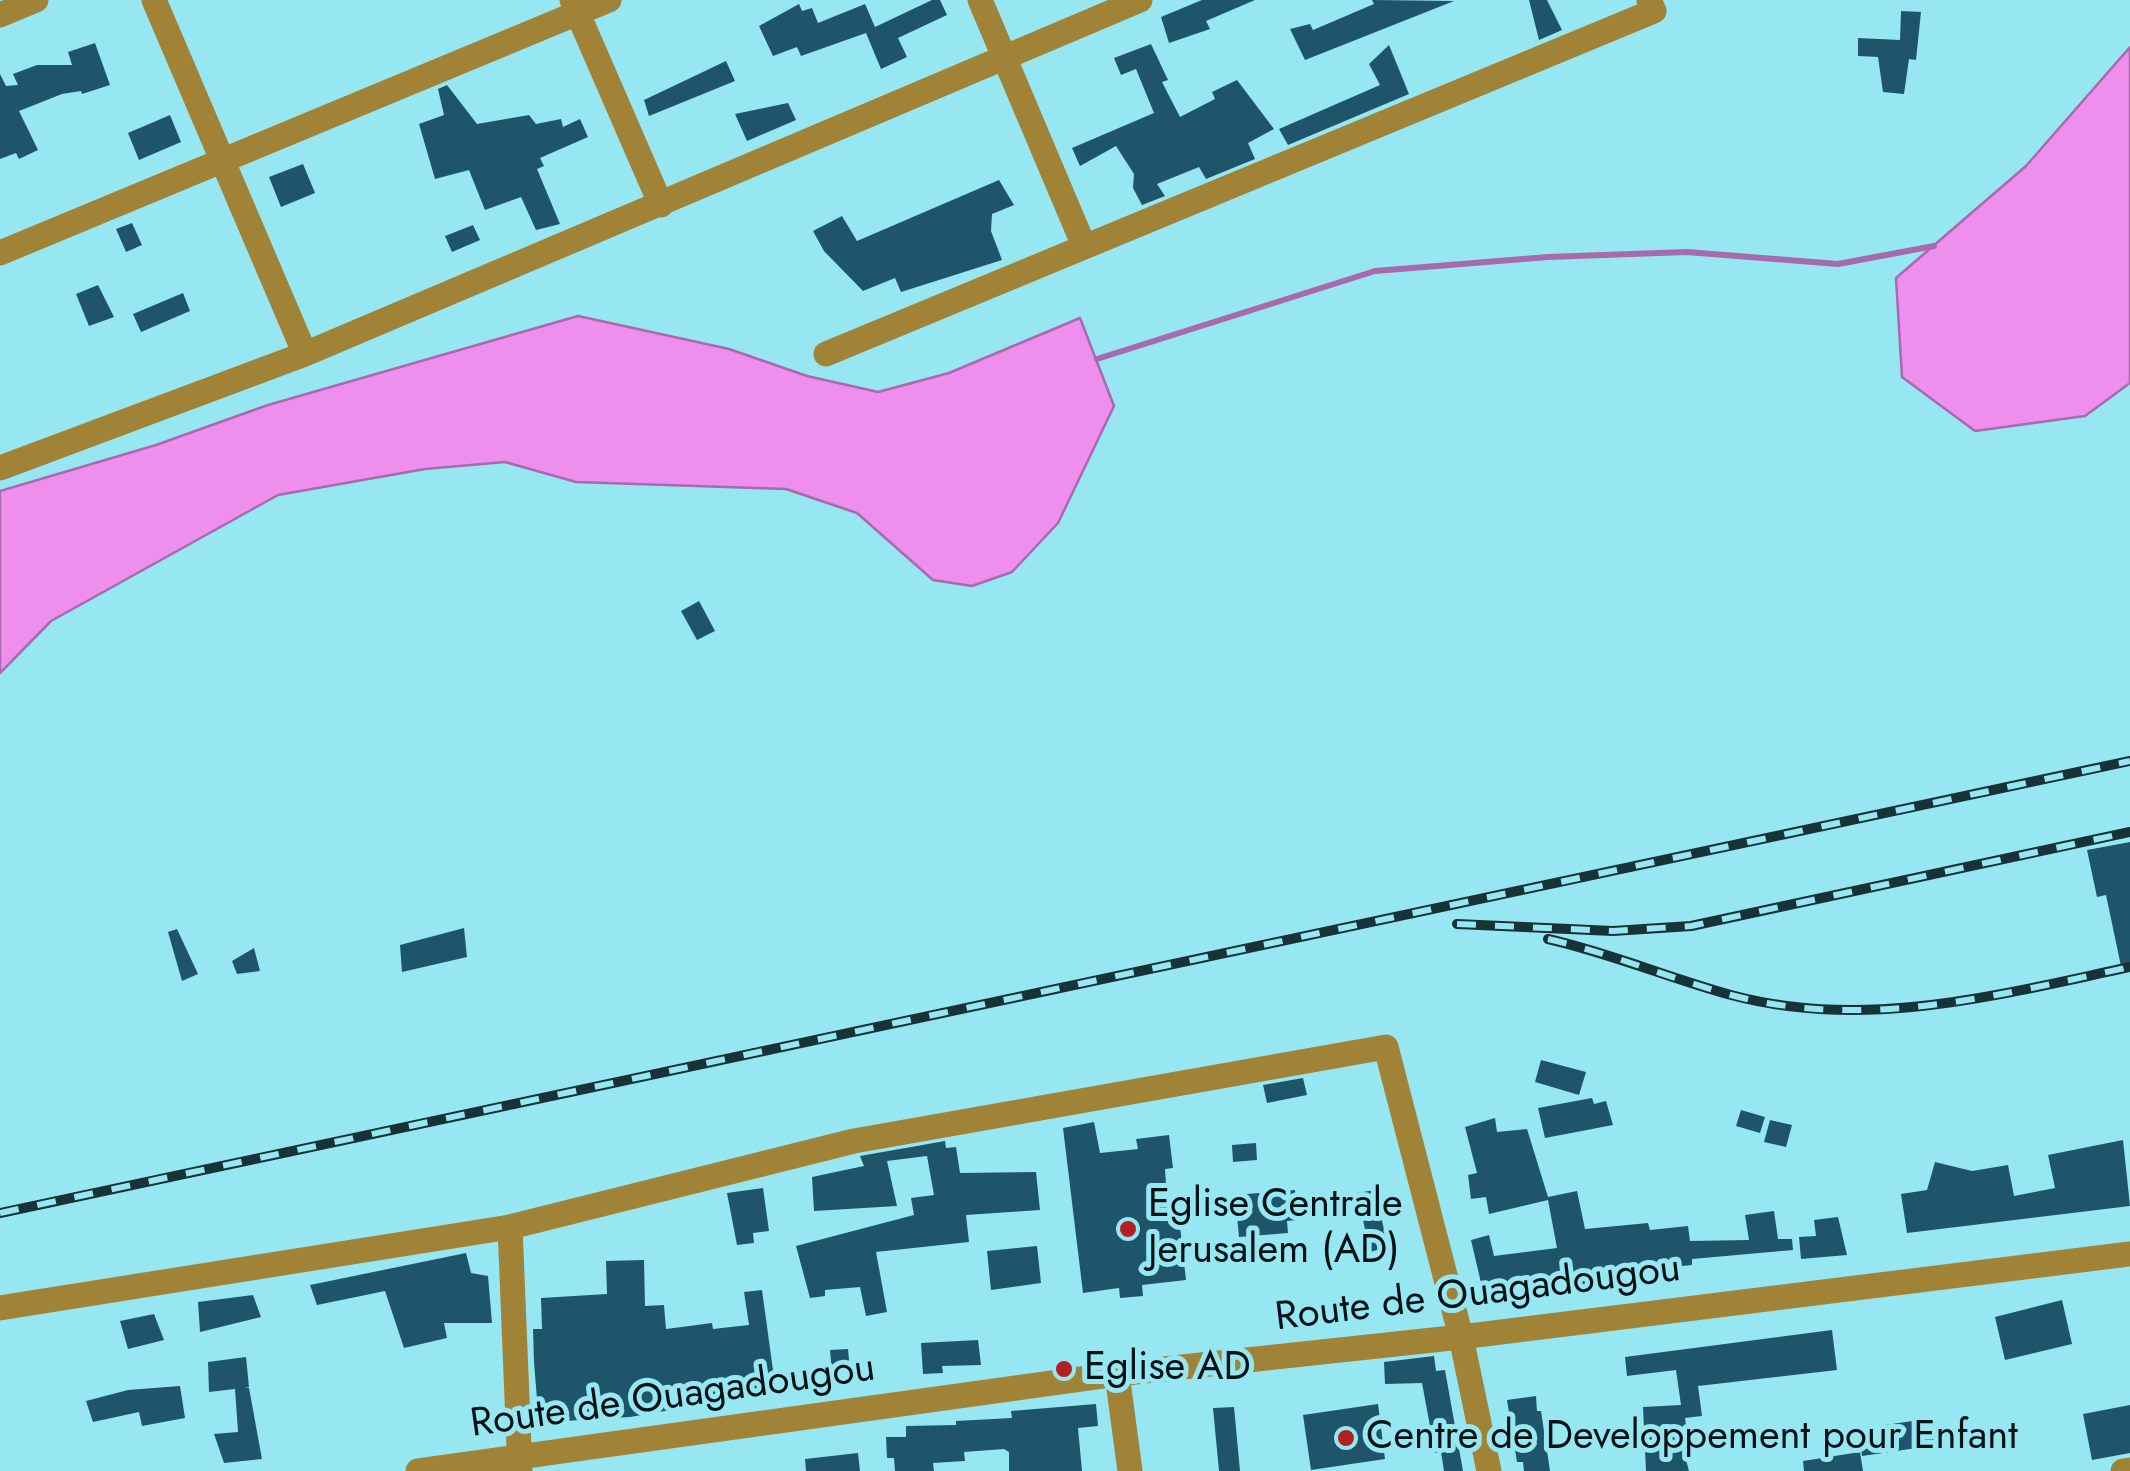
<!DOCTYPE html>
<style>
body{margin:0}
canvas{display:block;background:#96e7f2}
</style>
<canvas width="2130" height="1471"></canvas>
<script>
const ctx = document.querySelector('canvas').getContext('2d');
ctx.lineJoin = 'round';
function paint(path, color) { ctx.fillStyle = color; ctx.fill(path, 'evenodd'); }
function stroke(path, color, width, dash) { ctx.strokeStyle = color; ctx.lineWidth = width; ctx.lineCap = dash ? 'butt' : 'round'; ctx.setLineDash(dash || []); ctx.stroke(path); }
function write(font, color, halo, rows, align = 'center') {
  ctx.font = font + ' Jost,sans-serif'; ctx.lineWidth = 10; ctx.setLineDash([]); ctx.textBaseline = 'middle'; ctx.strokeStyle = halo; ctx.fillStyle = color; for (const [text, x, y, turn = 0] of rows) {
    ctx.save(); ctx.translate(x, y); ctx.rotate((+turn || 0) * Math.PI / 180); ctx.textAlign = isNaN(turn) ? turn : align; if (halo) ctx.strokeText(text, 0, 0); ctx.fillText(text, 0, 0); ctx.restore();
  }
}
const water = new Path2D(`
 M2130,47V383L2085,416L1975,431L1902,377L1896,278L2026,166Z
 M578,316L729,349L807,376L878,392L949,373L1080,318L1114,406L1058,523L1012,572L972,586L933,580L857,513L786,489L576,482L505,462L425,469L278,495L51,621L0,673V491L156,445L268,405Z`);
const stream = new Path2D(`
 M1097,359L1375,271L1548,257L1687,252L1838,264L1934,246`);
const building = new Path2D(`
 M932,0H940L947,15L898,38L907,57L881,69L866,33L801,56L797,47L773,56L759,26L799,4L802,11L812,8L818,23L865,4L875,27Z
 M1202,0H1255L1206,21L1210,29L1169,43L1161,17Z
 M1372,0L1454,1L1305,60L1290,29L1310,24L1313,30L1374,4Z
 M1529,0H1547L1562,30L1539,40Z
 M1901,11L1921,12L1916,60L1909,59L1904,94L1883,92L1878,57L1858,56V38L1900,40Z
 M95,43L110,85L82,94L81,91L62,94L19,111L38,150L19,159L16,153L0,159V74L6,86L18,85L13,74L37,65H72L68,52Z
 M1151,44L1168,80L1162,82L1180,117L1215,99L1212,92L1237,80L1274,129L1248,143L1255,159L1206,179L1199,167L1157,184L1165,196L1142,205L1133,188L1134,174L1116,146L1080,166L1072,148L1154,113L1136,69L1121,75L1114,58Z
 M1389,45L1409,94L1288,145L1279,129L1380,85L1369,64Z
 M726,61L735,81L649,116L644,100Z
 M447,85L477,124L529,115L536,124L561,119L563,127L580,119L588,137L540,158L544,166L537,169L560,224L536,230L521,197L485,210L469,170L435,179L419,124L444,115L438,89Z
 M788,103L796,120L747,141L735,114Z
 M170,115L181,142L139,160L128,133Z
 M303,164L315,193L281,207L269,177Z
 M999,180L1014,205L992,214L991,231L1002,260L901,292L895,278L863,291L824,251L813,231L842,216L857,241Z
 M132,223L142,245L126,252L116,229Z
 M473,225L480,240L452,252L445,236Z
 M98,285L114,317L89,326L76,294Z
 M183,293L190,311L141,332L133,314Z
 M699,601L715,631L697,640L681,611Z
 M2130,842V970L2122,971L2106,895L2097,897L2087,850Z
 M464,928L467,957L402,972L400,945Z
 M177,929L198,974L182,981L168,932Z
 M254,948L260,971L237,974L232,961Z
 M1541,1060L1586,1072L1579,1095L1535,1082Z
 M1303,1078L1307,1095L1267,1103L1263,1085Z
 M1592,1098L1594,1104L1606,1101L1613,1125L1545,1138L1538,1108Z
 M1741,1110L1765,1117L1760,1133L1736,1126Z
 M1495,1118L1497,1132L1527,1129L1548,1197L1577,1191L1585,1229L1648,1223L1650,1230L1688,1226L1690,1241L1749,1240L1745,1215L1774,1211L1778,1239H1792L1793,1250L1692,1259V1265L1592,1275L1593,1284L1565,1286L1564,1278L1500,1287L1502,1296L1485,1300L1471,1240L1489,1235L1494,1256L1557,1248L1548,1200L1489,1214L1486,1197L1471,1199L1468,1175L1477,1173L1465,1127Z
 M1770,1120L1792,1125L1786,1147L1764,1142Z
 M1094,1122L1100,1153L1138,1149L1136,1139L1169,1135L1173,1168L1165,1169L1167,1200L1177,1199L1186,1280L1142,1285L1143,1296L1120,1298L1119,1288L1083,1293L1063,1128Z
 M2123,1140L2130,1206L1907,1233L1901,1194L1927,1190L1935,1162L1972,1171L2008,1165L2014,1196L2055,1188L2048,1155Z
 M945,1141L946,1148L956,1147L960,1173L1036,1172L1040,1210L966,1215L969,1242L876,1252L887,1312L866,1316L860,1287L825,1290V1296L810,1298L796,1246L914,1215L911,1198L934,1195L927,1156L887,1161L897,1206L814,1211L812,1177L864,1166L860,1156Z
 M1256,1143L1257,1160L1233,1162L1232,1145Z
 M763,1188L769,1231L753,1233L754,1243L737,1245L727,1193Z
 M1295,1190L1298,1220L1287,1221L1288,1233L1239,1237L1235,1195Z
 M1375,1190L1388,1247L1370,1252L1357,1193Z
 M1838,1217L1847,1255L1801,1259L1799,1237L1816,1236L1814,1220Z
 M1037,1246L1041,1283L991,1290L987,1251Z
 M466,1253L471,1273L488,1276L492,1323H444L447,1338L404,1348L385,1291L317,1305L310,1285Z
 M644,1260L645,1306L664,1305L666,1329L712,1323L713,1329L749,1325L744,1292L762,1290L776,1392L630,1417L549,1422V1412H538L534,1362L533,1329H542L541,1298L607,1294L606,1261Z
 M253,1295L261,1317L200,1332L198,1302Z
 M2062,1300L2072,1344L2005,1360L1995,1317Z
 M154,1314L164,1340L128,1349L120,1321Z
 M1832,1330L1837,1370L1698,1386L1702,1416L1685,1418L1689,1448L1683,1449L1689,1471H1646L1643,1407L1681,1405L1676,1370L1627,1376L1625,1357Z
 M978,1340L981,1365L942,1366L943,1373L923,1374L921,1343Z
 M848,1349L850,1371L832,1372L830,1350Z
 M1434,1356L1436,1371L1445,1370L1463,1471H1444L1441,1452L1435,1453L1422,1383L1385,1384L1384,1362Z
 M246,1357L249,1387L245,1388H249L262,1459L224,1463L214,1434L238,1432L235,1389L209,1392L208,1362Z
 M180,1386L185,1418L142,1426L139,1412L93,1422L86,1401L128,1390Z
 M1536,1396L1537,1411H1541L1550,1471H1524L1523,1462H1517L1507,1400Z
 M1096,1404L1098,1426L1078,1428L1082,1471H1009V1452L1004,1449L964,1452L965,1461L933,1463L934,1471H895L894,1458H887L886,1437H906V1426L956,1425V1421L1012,1418L1011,1411Z
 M1378,1404L1385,1459L1311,1470L1303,1415Z
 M2130,1405V1453L2092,1460L2083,1414Z
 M1234,1407L1240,1471H1219L1213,1408Z
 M1933,1418L1937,1445L1862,1456L1858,1429Z
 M1860,1452L1863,1471H1804L1803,1461Z
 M858,1453L860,1471H806L805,1459Z`);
const minor = new Path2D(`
 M154,0L305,354
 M572,0L661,205
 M980,0L1084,246
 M0,15L36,0
 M0,253L609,0
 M826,354L1654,11L1649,0
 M0,468L305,354L1140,0
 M510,1227L520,1471
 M0,1308L510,1227L854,1141L1386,1047L1461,1337L1489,1471
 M1117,1374L1130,1471
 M418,1471L1117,1374L1461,1337L2130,1254
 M2123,1471L2130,1470`);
const rail = new Path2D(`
 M1457,924L1613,931L1691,926L2130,832
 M1548,939C1610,953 1669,978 1731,995C1865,1031 1998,995 2130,967
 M0,1213L2130,761`);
const markers = [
 [1128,1229,10,"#b22121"],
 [1064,1369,10,"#b22121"],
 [1346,1438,10,"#b22121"]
];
const poiNames = [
 ["Eglise Centrale",1148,1206],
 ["Jerusalem (AD)",1148,1252],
 ["Eglise AD",1084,1369],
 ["Centre de Developpement pour Enfant",1366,1438]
];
const streetNames = [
 ["Route de Ouagadougou",1478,1295,-7],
 ["Route de Ouagadougou",673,1398,-8]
];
paint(water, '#ee8fee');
stroke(water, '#a76aad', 2.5);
stroke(stream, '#a76aad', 6);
paint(building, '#1f556a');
stroke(minor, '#a18337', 25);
stroke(rail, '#173337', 10);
stroke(rail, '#96e7f2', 6, [19]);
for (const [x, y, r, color] of markers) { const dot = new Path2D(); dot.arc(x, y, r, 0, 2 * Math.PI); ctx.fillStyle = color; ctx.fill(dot); stroke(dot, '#96e7f2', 4); }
write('40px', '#001215', '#96e7f2', poiNames, 'left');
write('40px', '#001215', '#96e7f2', streetNames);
</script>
